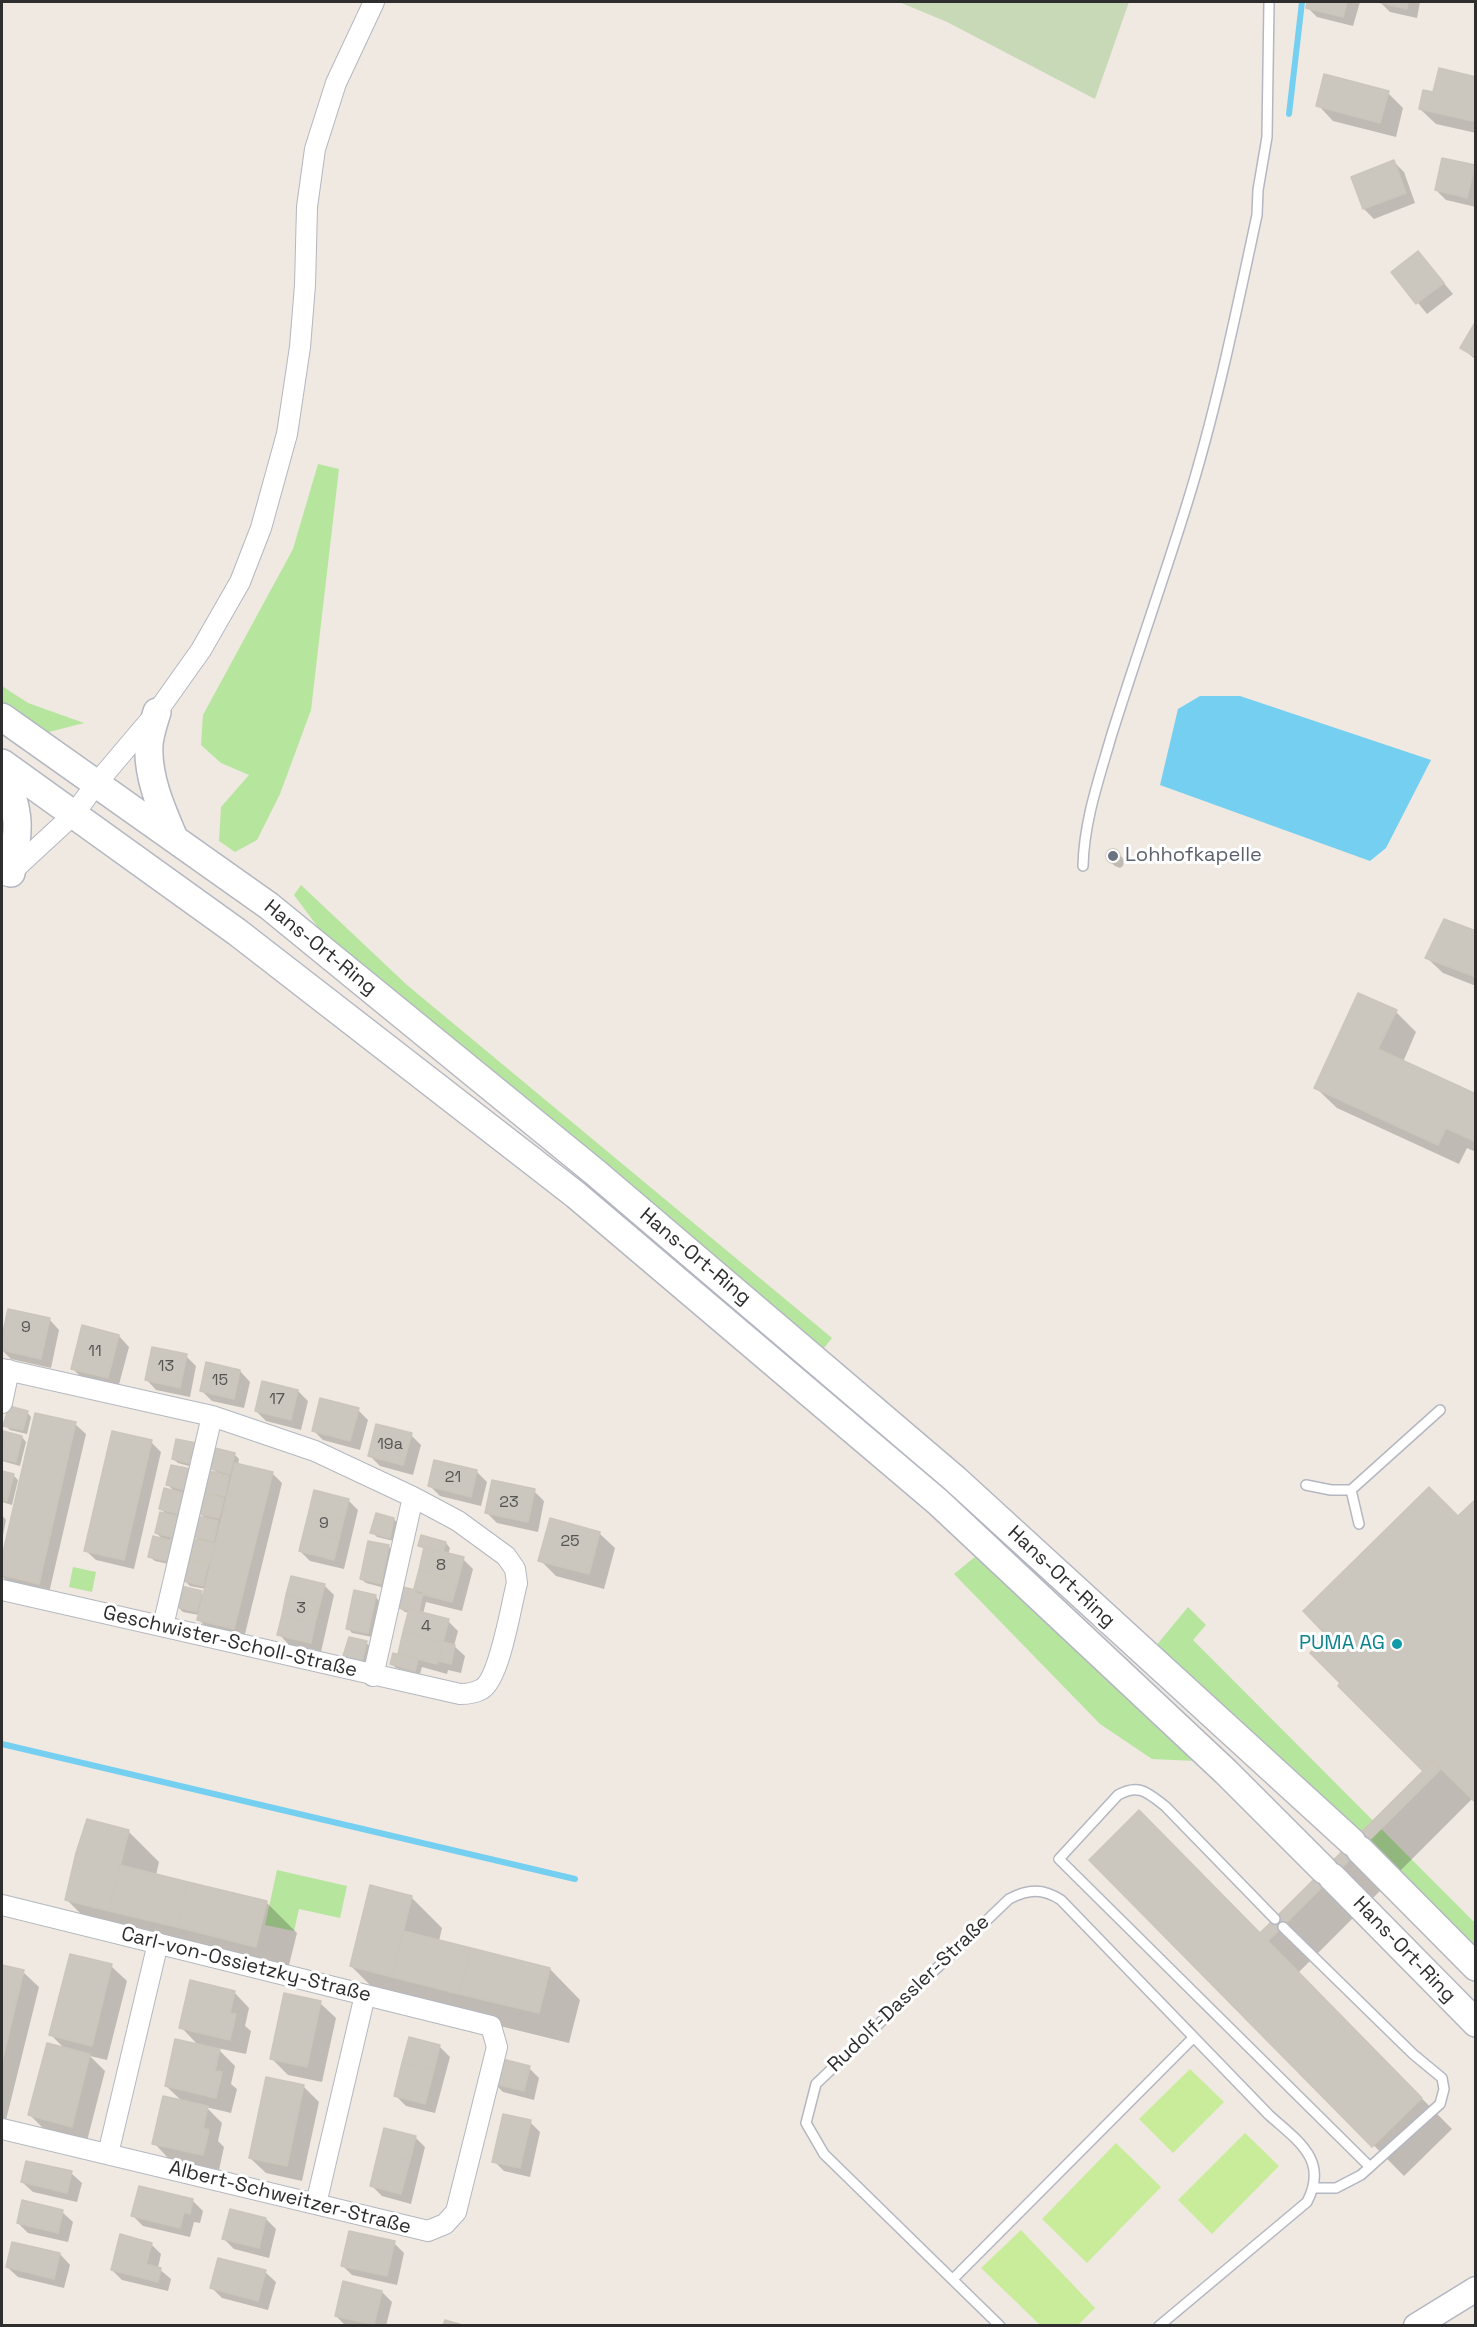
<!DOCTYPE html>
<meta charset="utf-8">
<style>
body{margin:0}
#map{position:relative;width:1477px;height:2327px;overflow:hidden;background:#efe9e1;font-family:"Space Grotesk",sans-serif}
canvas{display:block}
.frame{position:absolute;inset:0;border:3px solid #2e2e2e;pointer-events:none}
</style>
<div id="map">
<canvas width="1477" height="2327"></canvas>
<div class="frame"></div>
</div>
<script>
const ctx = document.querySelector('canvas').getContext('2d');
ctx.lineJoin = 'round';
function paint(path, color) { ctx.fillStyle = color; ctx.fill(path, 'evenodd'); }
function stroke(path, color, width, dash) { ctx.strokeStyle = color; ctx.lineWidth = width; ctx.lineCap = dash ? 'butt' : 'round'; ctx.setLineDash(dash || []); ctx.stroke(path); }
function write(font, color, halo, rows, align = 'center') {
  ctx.font = font + ' "Space Grotesk",sans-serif'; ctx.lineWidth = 6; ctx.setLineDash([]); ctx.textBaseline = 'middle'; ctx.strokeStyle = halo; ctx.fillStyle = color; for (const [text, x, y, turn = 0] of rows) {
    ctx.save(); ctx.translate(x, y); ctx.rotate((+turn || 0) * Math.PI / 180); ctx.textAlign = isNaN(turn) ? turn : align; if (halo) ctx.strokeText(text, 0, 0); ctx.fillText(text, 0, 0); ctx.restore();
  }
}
const green = new Path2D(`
 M318,464L339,469L311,710L280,794L257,840L235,852L219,841L221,807L249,775L221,763L201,745L203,715L293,549Z
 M2,686L28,703L84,723L45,733L2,703Z
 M301,885L407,985L832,1338L824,1348L550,1120L326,938L294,895Z
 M976,1556L1196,1761L1152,1759L1100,1724L954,1574Z
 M73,1567L96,1572L92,1592L69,1587Z
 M1188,1607L1206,1625L1193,1640L1475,1923V1952L1155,1647Z
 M277,1870L347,1886L340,1918L299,1909L294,1931L265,1925Z`);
const cemetery = new Path2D(`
 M899,2H1129L1095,99L947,22Z`);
const pitch = new Path2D(`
 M1190,2069L1224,2102L1173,2153L1139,2119Z
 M1245,2133L1279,2166L1212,2234L1178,2200Z
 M1116,2143L1161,2187L1087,2263L1042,2219Z
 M1021,2230L1095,2308L1078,2325H1040L981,2268Z`);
const water = new Path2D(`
 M1200,696H1240L1431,760L1386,848L1370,861L1160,785L1178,709Z`);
const shadow = new Path2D(`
 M1309,2H1360L1353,26L1317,17L1307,7Z
 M1380,2H1420L1417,18L1390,12Z
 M1476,78V133L1436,124L1420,109L1434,94Z
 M1388,93L1403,108L1396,137L1333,121L1318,105Z
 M1394,162L1404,172L1415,203L1374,219L1364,209Z
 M1474,167L1476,207L1446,200L1436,190Z
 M1418,252L1453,294L1427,314L1393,272Z
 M1476,324V360L1462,348Z
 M1112,851L1122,857L1124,861L1123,866L1120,868L1115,866L1109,861L1107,857L1108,853Z
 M1476,932V986L1443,973L1427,958Z
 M1396,1012L1416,1032L1403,1062L1476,1096V1152L1467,1148L1459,1164L1337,1108L1316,1088Z
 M9,1310L49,1319L59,1330L51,1368L11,1359L2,1350Z
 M119,1336L129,1347L118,1388L82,1378L72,1368Z
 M186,1356L196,1366L190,1397L156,1390L146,1379Z
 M240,1371L250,1382L244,1408L212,1401L202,1391Z
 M298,1391L308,1401L301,1430L266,1421L256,1411Z
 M358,1410L368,1420L360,1450L323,1440L313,1430Z
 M27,1412L31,1417L27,1434L10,1430L5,1425Z
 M75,1424L86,1434L49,1593L9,1584L2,1576V1558Z
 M4,1433L22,1437L26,1442L20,1466L2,1461Z
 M411,1435L421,1445L413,1475L380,1466L370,1456Z
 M151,1442L161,1452L134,1569L96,1560L85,1550Z
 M200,1449L196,1468L178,1463L173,1459Z
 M234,1454L239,1459L238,1465L272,1473L282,1483L244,1638L208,1629L198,1619L199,1615L183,1612L178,1607L201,1592L204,1596L206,1589L190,1586L185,1581L196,1564L191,1559L200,1541L195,1537L207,1520L201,1514L211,1496L206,1491L218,1474L212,1468Z
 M436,1462L477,1472L487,1482L481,1506L440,1496L430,1486Z
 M172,1467L190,1494L181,1492L188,1499L184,1517L176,1516L184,1523L179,1542L170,1539L177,1547L173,1565L155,1561L150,1557L164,1540L156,1533L168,1516L161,1509L175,1492L168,1485Z
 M2,1473L13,1475L18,1480L12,1505L2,1502Z
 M534,1491L544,1501L538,1532L497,1523L487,1513Z
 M348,1500L358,1510L344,1569L310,1561L300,1551Z
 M2,1515L6,1520L2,1540Z
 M1458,1518L1473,1798L1298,1973L1452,2129L1404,2176L1091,1860L1260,1935L1425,1772L1340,1686Z
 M394,1519L398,1524L394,1541L377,1537L372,1532Z
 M599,1533L615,1548L604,1589L556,1576L540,1560Z
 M446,1543L450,1548L448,1555L463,1559L473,1569L462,1611L426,1602L423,1614L448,1621L458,1631L454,1646L465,1656L461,1673L448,1670L447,1674L422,1667L420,1674L396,1668L392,1664L399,1656L410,1613L405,1612L400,1608L414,1593L425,1550L420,1545Z
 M389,1547L393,1551L385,1588L366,1583L361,1579Z
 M324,1585L334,1595L321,1652L289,1645L279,1634Z
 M375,1596L379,1601L372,1637L352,1633L348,1628Z
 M366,1643L371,1647L366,1665L349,1661L345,1656Z
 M128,1831L159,1862L156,1875L267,1903L297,1933L286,1977L97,1930L66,1899Z
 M411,1897L442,1928L439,1941L550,1969L580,2000L569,2043L382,1997L351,1966Z
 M111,1966L127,1981L107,2060L90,2056L105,2071L87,2141L45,2130L30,2115L66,2050L51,2035Z
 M2,1967L23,1972L39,1987L5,2124H2Z
 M234,1992L249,2008L245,2026L251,2031L246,2054L217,2048L235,2066L231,2084L237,2089L231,2113L206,2107L222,2123L218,2141L224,2147L219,2170L169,2159L154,2143L183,2102L166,2086L198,2045L181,2027Z
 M320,2003L336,2018L322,2082L288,2075L272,2059Z
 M439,2046L450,2057L435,2113L406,2106L396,2096Z
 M529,2068L539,2078L534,2100L503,2092L493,2082Z
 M268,2079L304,2087L319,2102L302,2181L266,2173L250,2158Z
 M530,2122L540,2132L530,2177L504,2171L494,2161Z
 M415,2137L425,2147L411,2204L382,2196L372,2186Z
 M71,2173L82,2183L77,2202L33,2192L22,2182Z
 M193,2201L203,2211L200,2223L194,2222L190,2237L143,2226L133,2216Z
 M62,2212L73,2222L68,2242L28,2233L18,2223Z
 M266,2219L276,2229L269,2258L234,2249L224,2239Z
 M394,2243L404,2253L397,2285L352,2275L342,2265Z
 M151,2244L161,2254L158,2268L171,2279L168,2291L122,2280L112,2270Z
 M60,2254L70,2265L64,2288L18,2277L7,2267Z
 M265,2272L276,2282L268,2310L222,2298L212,2288Z
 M382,2292L392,2302L386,2326H346L336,2316Z`);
const stream = new Path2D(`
 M1289,114L1302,2
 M2,1744L575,1879`);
const building = new Path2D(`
 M1307,2H1347L1343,17L1306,8Z
 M1378,2H1408L1407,9Z
 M1439,68L1476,77V111L1473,121L1419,109L1423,90L1433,92Z
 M1324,74L1389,91L1380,123L1316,106Z
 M1442,158L1475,165L1467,198L1435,190Z
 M1394,160L1406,193L1363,209L1351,177Z
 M1418,251L1444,283L1416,304L1391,272Z
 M1476,321V357L1460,348Z
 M1106 856a7 7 0 1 1 14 0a7 7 0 1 1-14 0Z
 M1444,919L1476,931V977L1425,958Z
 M1358,993L1397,1010L1378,1049L1476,1094V1142L1446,1128L1438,1145L1314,1088Z
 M8,1309L50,1318L41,1359L2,1350V1337Z
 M82,1325L119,1335L108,1378L71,1369Z
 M152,1347L187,1354L180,1388L145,1380Z
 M206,1362L240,1370L234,1399L200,1391Z
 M262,1381L298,1390L291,1420L255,1411Z
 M320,1398L359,1408L350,1441L312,1431Z
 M9,1406L28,1411L23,1430L3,1426Z
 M35,1413L76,1422L39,1584L2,1575V1557Z
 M376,1424L412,1433L403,1465L368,1456Z
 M3,1431L22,1436L16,1462L2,1459Z
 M112,1431L152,1440L124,1560L84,1551Z
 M176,1439L196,1443L192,1464L172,1459Z
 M215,1448L235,1453L230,1474L211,1469Z
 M434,1460L477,1470L471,1497L428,1486Z
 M235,1463L273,1472L234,1629L197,1620Z
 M171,1465L191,1469L186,1490L166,1485Z
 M2,1471L14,1474L7,1501L2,1499Z
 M210,1471L229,1476L225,1496L205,1492Z
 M492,1480L535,1489L528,1522L485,1513Z
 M1429,1487L1458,1516L1476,1499V1803L1432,1760L1422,1770L1338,1686L1340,1683L1310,1653L1327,1636L1303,1611Z
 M164,1488L184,1493L179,1514L159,1509Z
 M314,1490L349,1499L344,1519L309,1511Z
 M204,1493L224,1498L219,1518L199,1514Z
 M309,1511L344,1519L339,1539L304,1531Z
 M160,1512L180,1517L175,1538L155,1533Z
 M376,1513L394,1518L390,1538L370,1533Z
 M198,1516L218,1521L214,1541L194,1537Z
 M550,1518L600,1532L589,1574L538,1561Z
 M304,1531L339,1539L334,1560L299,1551Z
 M421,1535L446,1542L443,1552L418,1546Z
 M153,1536L173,1541L168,1561L148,1557Z
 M194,1539L214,1543L210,1564L190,1559Z
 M368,1541L389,1545L381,1584L360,1579Z
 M424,1547L464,1557L458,1580L419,1570Z
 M188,1560L208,1565L203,1586L183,1581Z
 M419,1570L458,1580L452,1602L413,1592Z
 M291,1576L325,1584L320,1604L286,1595Z
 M181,1586L202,1591L197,1612L177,1607Z
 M403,1587L423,1592L419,1613L399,1608Z
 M354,1590L376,1595L368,1633L346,1629Z
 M286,1595L320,1604L315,1623L282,1615Z
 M409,1609L449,1619L443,1642L403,1632Z
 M282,1615L315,1623L311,1643L277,1635Z
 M403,1632L443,1642L437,1664L398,1654Z
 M349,1637L367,1641L362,1661L343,1656Z
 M443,1642L455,1645L451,1664L438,1661Z
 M393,1653L418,1660L415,1671L390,1664Z
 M1433,1761L1441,1769L1268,1941L1422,2098L1372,2147L1089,1860L1139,1810L1260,1933Z
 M87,1819L129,1830L109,1911L65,1900L76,1853Z
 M120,1865L188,1882L177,1927L109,1911Z
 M188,1882L267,1901L256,1947L177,1927Z
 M370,1885L412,1896L392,1977L350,1966Z
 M403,1931L471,1948L459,1994L392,1977Z
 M471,1948L550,1968L539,2013L459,1994Z
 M70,1954L112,1964L92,2046L49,2035Z
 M2,1965L24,1970L2,2062Z
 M190,1980L235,1991L230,2013L236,2014L230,2040L179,2028Z
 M284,1993L321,2001L307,2067L270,2059Z
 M409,2037L440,2045L434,2070L402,2063Z
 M175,2039L220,2049L215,2071L222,2072L216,2098L165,2086Z
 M47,2043L90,2054L72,2127L28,2115Z
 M498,2058L530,2066L524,2091L492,2083Z
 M402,2063L434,2070L425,2104L394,2096Z
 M266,2077L304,2085L287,2166L249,2158Z
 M163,2096L208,2106L203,2128L209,2130L203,2155L152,2144Z
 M503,2114L531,2120L520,2168L492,2162Z
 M384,2128L416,2136L410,2160L378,2153Z
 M378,2153L410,2160L401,2194L370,2186Z
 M26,2161L72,2171L67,2193L21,2182Z
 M139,2186L193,2199L190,2214L184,2212L180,2228L131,2216Z
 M22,2200L63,2210L58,2233L17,2223Z
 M230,2209L266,2218L259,2248L222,2239Z
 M349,2231L395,2241L387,2276L341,2266Z
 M120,2234L152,2243L146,2264L161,2268L158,2282L111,2270Z
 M12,2242L60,2253L54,2279L6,2267Z
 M218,2258L266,2270L258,2301L210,2288Z
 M343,2281L382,2291L374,2325L335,2316Z
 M445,2320L466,2326H443Z`);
const service = new Path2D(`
 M1083,866C1084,821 1099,779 1111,737C1135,660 1162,584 1186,507C1216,411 1236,313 1257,215L1258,190L1267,137L1269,2
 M1306,1485L1331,1490H1351L1440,1410
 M1351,1490L1359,1524
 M1275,1919L1165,1806C1148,1793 1139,1783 1118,1795L1059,1859L1370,2167
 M1283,1927L1413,2054L1442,2078L1444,2089L1440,2104L1361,2175L1336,2188H1314
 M953,2279L1193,2038
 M1000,2326L824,2154L806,2123L816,2084L1009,1899C1028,1889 1043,1888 1061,1900L1269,2115C1298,2141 1329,2160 1307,2202L1159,2326`);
const minor = new Path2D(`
 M7,876L74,814L96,784L157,712L201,650L240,582L261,528L287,434L300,347L305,285L307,207L315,149L336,83L374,2
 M2,1369L212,1416L315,1451L413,1497L458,1521L506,1556L515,1569L517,1583C511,1605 500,1678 482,1689C475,1693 468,1694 460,1694L2,1590
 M2,1403L9,1370
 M163,1626L212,1416
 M373,1676L413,1497
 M2,1905L491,2026L497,2047L456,2212L445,2224L428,2231L2,2129
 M108,2154L158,1943
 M316,2204L365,1995`);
const tertiary = new Path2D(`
 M1416,2326L1476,2289`);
const secondary = new Path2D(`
 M157,712C154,722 150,733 149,744C147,776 161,808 174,838
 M2,717L269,906L596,1173L955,1479L1352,1842
 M2,763L237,932L576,1195L938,1502L1226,1772L1324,1870
 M2,772C22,812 19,831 11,873
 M1360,1850L1476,1967
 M1332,1877L1476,2023`);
const markers = [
 [1113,856,6,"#6b7280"],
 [1397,1644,6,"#0f9aa8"]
];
const numberNames = [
 ["9",26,1328],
 ["11",95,1352],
 ["13",166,1367],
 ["15",220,1381],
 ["17",277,1400],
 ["19a",390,1445],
 ["21",453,1478],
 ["23",509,1503],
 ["9",324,1524],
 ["25",570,1542],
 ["8",441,1566],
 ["3",301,1609],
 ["4",426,1627]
];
const worshipNames = [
 ["Lohhofkapelle",1125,856]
];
const streetNames = [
 ["Hans-Ort-Ring",320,948,39],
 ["Hans-Ort-Ring",695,1257,40],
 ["Hans-Ort-Ring",1061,1577,43],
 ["Geschwister-Scholl-Straße",230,1642,13],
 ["Hans-Ort-Ring",1404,1950,46],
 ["Carl-von-Ossietzky-Straße",246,1965,14],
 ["Rudolf-Dassler-Straße",909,1994,-44],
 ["Albert-Schweitzer-Straße",290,2198,14]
];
const cultureNames = [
 ["PUMA AG",1385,1644]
];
paint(green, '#b6e59e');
paint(cemetery, '#c8d9b8');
paint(pitch, '#c9ec9a');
paint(water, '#75cff0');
paint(shadow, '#0003');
stroke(stream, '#75cff0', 6);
paint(building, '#cbc7bf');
stroke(building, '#cbc5ba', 1.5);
stroke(service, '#b4b7c1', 12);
stroke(minor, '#b4b7c1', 22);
stroke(tertiary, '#b4b7c1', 27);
stroke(secondary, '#b4b7c1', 30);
stroke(service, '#fff', 9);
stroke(minor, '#fff', 20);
stroke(tertiary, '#fff', 24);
stroke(secondary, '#fff', 27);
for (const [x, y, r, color] of markers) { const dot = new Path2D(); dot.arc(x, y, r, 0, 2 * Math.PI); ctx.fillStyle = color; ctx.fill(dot); stroke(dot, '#fff', 2); }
write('16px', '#555452', null, numberNames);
write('20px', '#5b616d', '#fff', worshipNames, 'left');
write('20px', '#2e2e2e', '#fff', streetNames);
write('20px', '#0d838f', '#fff', cultureNames, 'right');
</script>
